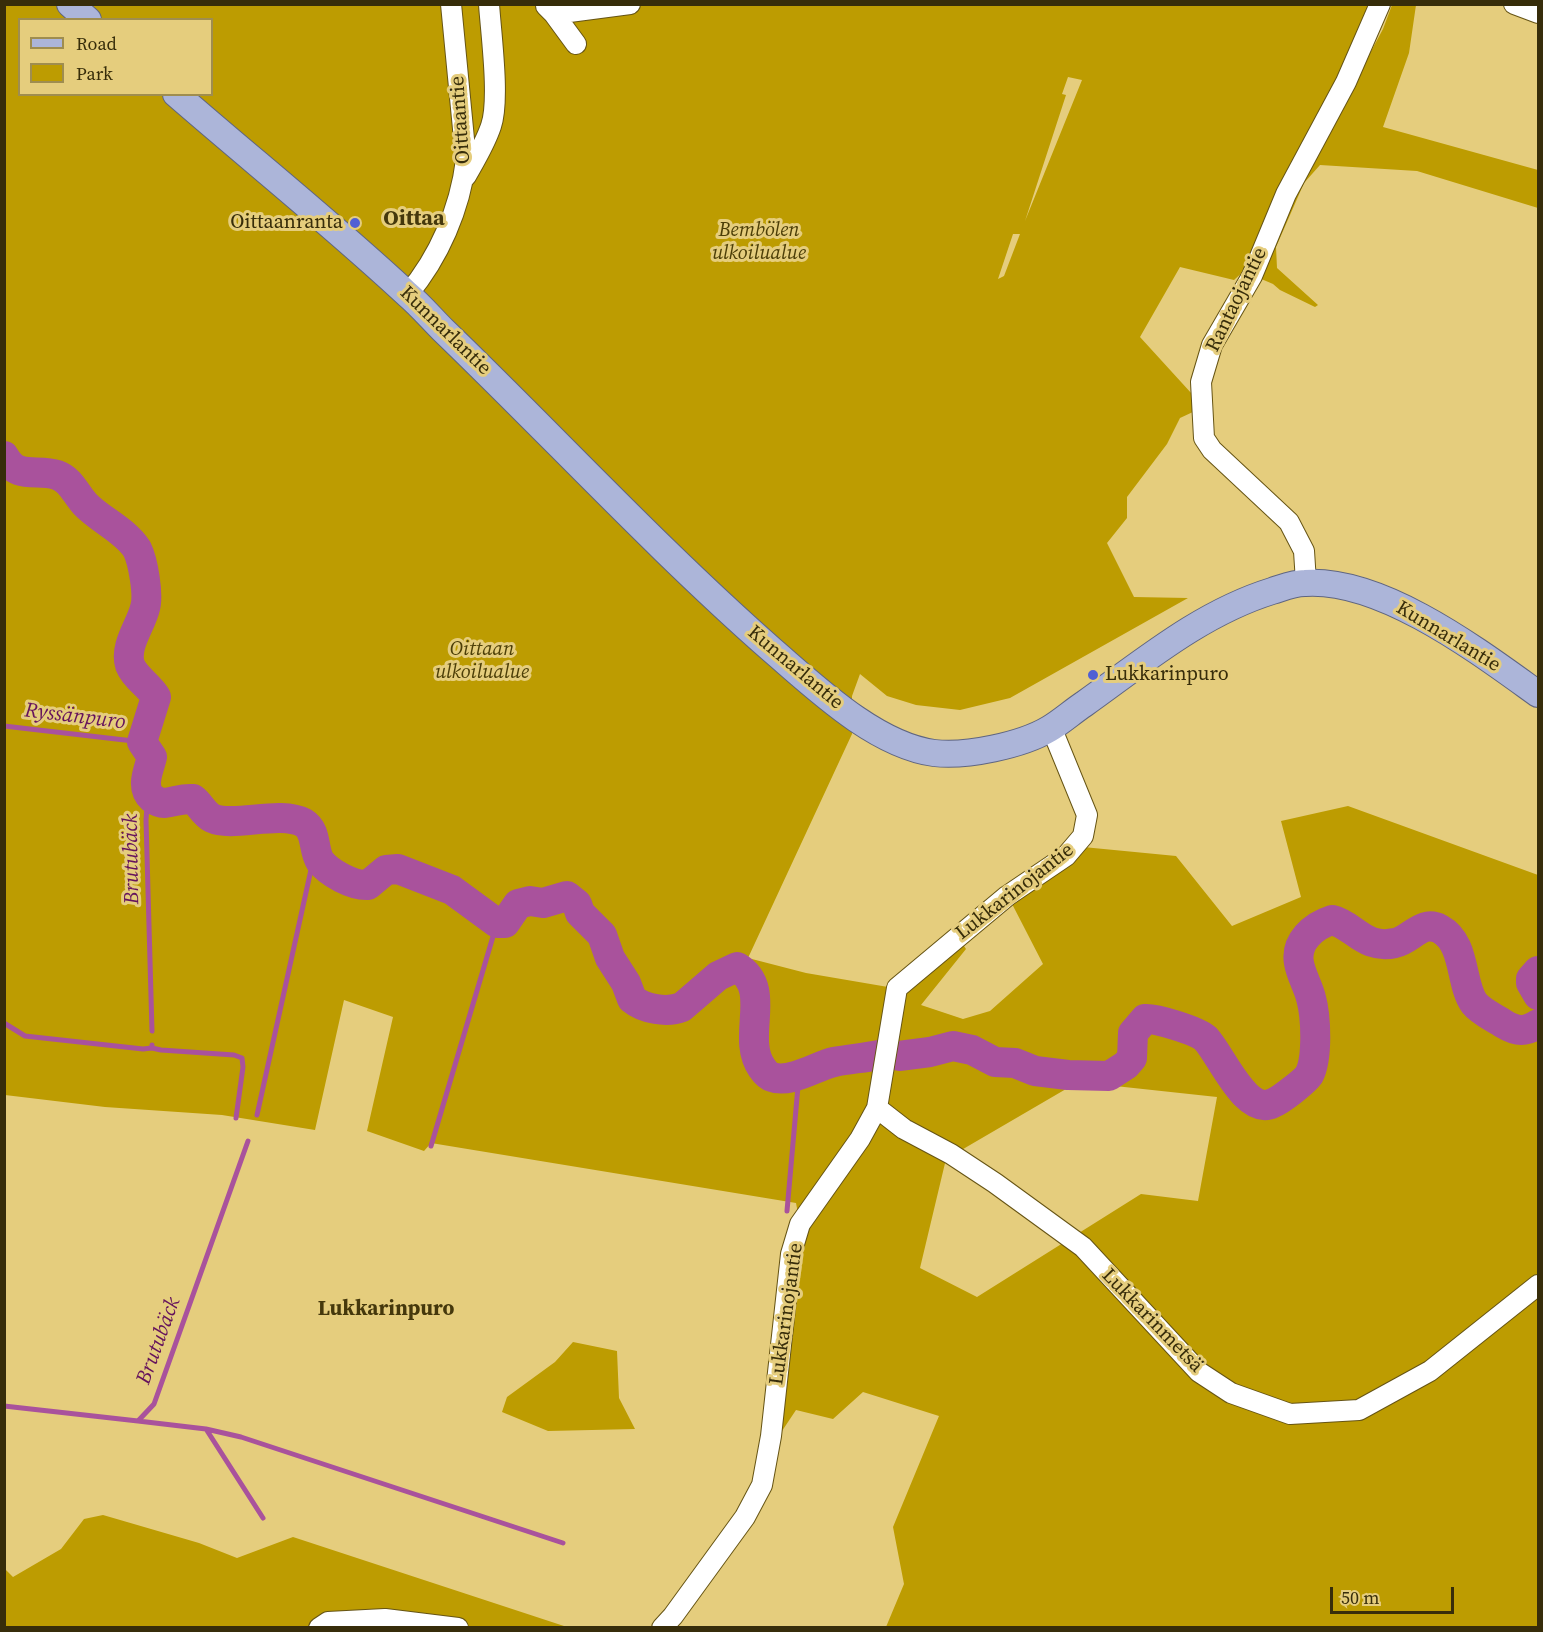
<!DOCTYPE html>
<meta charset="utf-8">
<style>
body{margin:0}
#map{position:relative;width:1543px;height:1632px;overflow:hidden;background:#e5cd7d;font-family:"Source Serif 4",serif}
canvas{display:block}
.frame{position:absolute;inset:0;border:6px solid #372d0a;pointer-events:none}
.legend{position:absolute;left:18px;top:18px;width:195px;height:78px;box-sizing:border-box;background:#e5cd7d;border:2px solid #9f8d4f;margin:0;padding:8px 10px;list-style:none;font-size:18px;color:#372d0a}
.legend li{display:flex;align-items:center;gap:12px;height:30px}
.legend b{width:30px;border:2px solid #9f8d4f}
.scale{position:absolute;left:1330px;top:1587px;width:124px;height:27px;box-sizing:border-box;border:3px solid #372d0a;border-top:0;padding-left:8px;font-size:18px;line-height:21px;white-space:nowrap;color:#372d0a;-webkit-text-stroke:4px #e5cd7d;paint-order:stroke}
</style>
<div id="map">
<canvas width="1543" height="1632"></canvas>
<div class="frame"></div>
<ul class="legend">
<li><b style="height:8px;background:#acb5d9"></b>Road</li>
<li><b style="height:16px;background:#bd9c01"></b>Park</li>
</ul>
<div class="scale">50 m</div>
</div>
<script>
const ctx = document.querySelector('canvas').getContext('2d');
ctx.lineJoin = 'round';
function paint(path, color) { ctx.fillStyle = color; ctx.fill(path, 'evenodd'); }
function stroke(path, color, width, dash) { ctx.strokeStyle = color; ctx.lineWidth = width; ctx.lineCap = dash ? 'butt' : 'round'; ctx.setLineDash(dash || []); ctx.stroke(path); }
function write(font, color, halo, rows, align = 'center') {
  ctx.font = font + ' "Source Serif 4",serif'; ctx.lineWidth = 6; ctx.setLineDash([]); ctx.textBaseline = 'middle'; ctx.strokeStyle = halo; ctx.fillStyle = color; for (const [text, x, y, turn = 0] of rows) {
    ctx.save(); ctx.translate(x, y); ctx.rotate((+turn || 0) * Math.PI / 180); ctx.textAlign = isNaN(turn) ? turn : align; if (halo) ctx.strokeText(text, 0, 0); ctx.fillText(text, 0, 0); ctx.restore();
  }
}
const green = new Path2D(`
 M4,5H1371L1324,111L1294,162L1263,222L1245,270L1234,280L1180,267L1140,337L1192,394L1195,411L1180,418L1167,444L1127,497V518L1107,543L1134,597L1188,598L1010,698L960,710L916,705L887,696L860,674L852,696V734L748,958L806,973L888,987L960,940L966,949L921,1005L963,1019L990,1011L1043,964L1010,900L1083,847L1176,856L1232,926L1301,897L1281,821L1348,806L1538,875V1627H886L904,1584L893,1527L939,1416L863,1392L833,1419L796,1410L778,1437L797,1257L822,1197L800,1224L796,1203L431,1143L424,1151L367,1131L393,1017L344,1000L315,1130L222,1115L105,1107L5,1095ZM20,20H212V94H20ZM1068,77L1082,80L1025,221L1066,95L1062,94ZM1013,234H1020L1004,276L998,279ZM1078,1082L1217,1097L1198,1201L1141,1194L977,1297L920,1268L946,1159Z
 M1392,5H1416L1409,53L1383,127L1538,170V208L1417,171L1320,165L1304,183L1276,247L1277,268L1318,305L1315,307L1280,290L1273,284L1259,278L1285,207L1309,167L1383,29Z
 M573,1342L617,1351L619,1398L635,1429L548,1431L502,1412L507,1397L555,1362Z
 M103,1515L199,1543L237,1558L293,1537L567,1627H5L4,1568L13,1577L61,1549L84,1519Z`);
const stream = new Path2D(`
 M4,726L142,742
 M148,794L146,820L152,1031
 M4,1023L25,1036L143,1049L152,1048
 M152,1045V1048L161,1050L234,1055L242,1058L243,1067L236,1118
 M257,1115L316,847
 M431,1146L497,923
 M787,1211L799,1075
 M4,1406L138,1421L154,1404L248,1141
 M138,1421L206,1429L263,1518
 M206,1429L241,1437L563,1543`);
const river = new Path2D(`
 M4,456C18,481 37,468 57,475C71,480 75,493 85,504C100,520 125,530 137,549C143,561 149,595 145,608C141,625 124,646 130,665C135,678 149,685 156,697L142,742L152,757C149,770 140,787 152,798C156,801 159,803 164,803C175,802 182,798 193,799C200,804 203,813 212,818C233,828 280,810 304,823C317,831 313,850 320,861C329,873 353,886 368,885L386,870L398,869L452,890L497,923H505L518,904L530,901L543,903L567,896L577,904L580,913L602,935L610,958L626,983L632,999C644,1009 667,1013 682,1007L718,976L737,967C774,989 740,1037 762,1068C764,1071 768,1076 772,1077C790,1084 816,1066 834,1062C849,1059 864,1058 879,1055
 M1538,971L1531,979V983L1538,995
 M899,1056L930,1052L953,1046L972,1050L995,1062L1015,1063L1035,1071L1068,1075L1109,1076L1126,1065L1132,1058L1133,1033L1145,1019C1156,1018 1197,1031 1205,1038C1220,1052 1245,1117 1273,1103C1281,1100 1305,1081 1309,1075C1318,1058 1316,1016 1311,998C1308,986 1301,975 1299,963C1295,942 1313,926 1332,920C1354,925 1364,950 1395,943C1411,940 1422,919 1440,929C1466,943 1460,983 1474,1003C1481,1012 1495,1018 1504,1024C1517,1032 1526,1032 1538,1024`);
const minor = new Path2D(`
 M1514,4L1538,13
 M546,6L554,14L576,44
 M554,14L630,4
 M466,176C475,160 485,144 491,126C500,100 491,34 489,4
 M408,294C439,257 460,209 466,160L451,4
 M1306,582L1304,551L1289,522L1212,450L1204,438L1201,382L1212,345L1252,276L1286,194L1346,82L1380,4
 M877,1108L904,1129L951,1154L995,1183L1083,1247L1199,1372L1231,1393L1290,1414L1359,1410L1430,1371L1538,1285
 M319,1628L328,1622L385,1619L458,1628
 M662,1628L673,1616L745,1517L762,1485L771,1436L791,1254L800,1224L860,1139L877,1108L897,988L1007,896L1066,856L1083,836L1087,815L1051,727`);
const major = new Path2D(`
 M70,4L88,20
 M176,94C253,161 333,225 407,294C420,305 431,318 443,330C553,436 657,549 772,650C815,687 875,745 934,753C966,757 1022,745 1049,729C1061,722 1072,712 1084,704C1143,662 1201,613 1272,591C1282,588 1293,583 1305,583C1382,578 1478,651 1538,694`);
const markers = [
 [355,223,6,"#5060d5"],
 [1093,675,6,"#5060d5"]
];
const streetNames = [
 ["Oittaantie",461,120,-94],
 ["Rantaojantie",1237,300,-64],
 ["Kunnarlantie",445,331,44],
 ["Kunnarlantie",1448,637,31],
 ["Kunnarlantie",795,668,40],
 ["Lukkarinojantie",1015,892,-38],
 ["Lukkarinojantie",787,1314,-82],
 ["Lukkarinmetsä",1152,1321,46]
];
const poiNames = [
 ["Oittaanranta",343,223],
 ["Lukkarinpuro",1105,675,"left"]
];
const parkNames = [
 ["Bembölen",759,231],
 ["ulkoilualue",759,254],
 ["Oittaan",482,650],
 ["ulkoilualue",482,673]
];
const waterNames = [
 ["Ryssänpuro",75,717,7],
 ["Brutubäck",132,859,-91],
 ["Brutubäck",159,1341,-70]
];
const neighbourhoodNames = [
 ["Lukkarinpuro",386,1310]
];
const quarterNames = [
 ["Oittaa",414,219]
];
paint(green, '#bd9c01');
stroke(stream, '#a9529c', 5);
stroke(river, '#a9529c', 30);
stroke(minor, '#665414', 22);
stroke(major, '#5f6580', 28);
stroke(minor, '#fff', 20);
stroke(major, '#acb5d9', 26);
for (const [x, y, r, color] of markers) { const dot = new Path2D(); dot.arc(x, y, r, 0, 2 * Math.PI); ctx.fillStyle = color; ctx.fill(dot); stroke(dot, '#e5cd7d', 2); }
write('20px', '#372d0a', '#e5cd7d', streetNames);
write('20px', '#372d0a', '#e5cd7d', poiNames, 'right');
write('italic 20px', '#4c3e07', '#e5cd7d', parkNames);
write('italic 21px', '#65135c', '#e5cd7d', waterNames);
write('bold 21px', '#45380c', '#e5cd7d', neighbourhoodNames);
write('bold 22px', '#45380c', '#e5cd7d', quarterNames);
</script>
